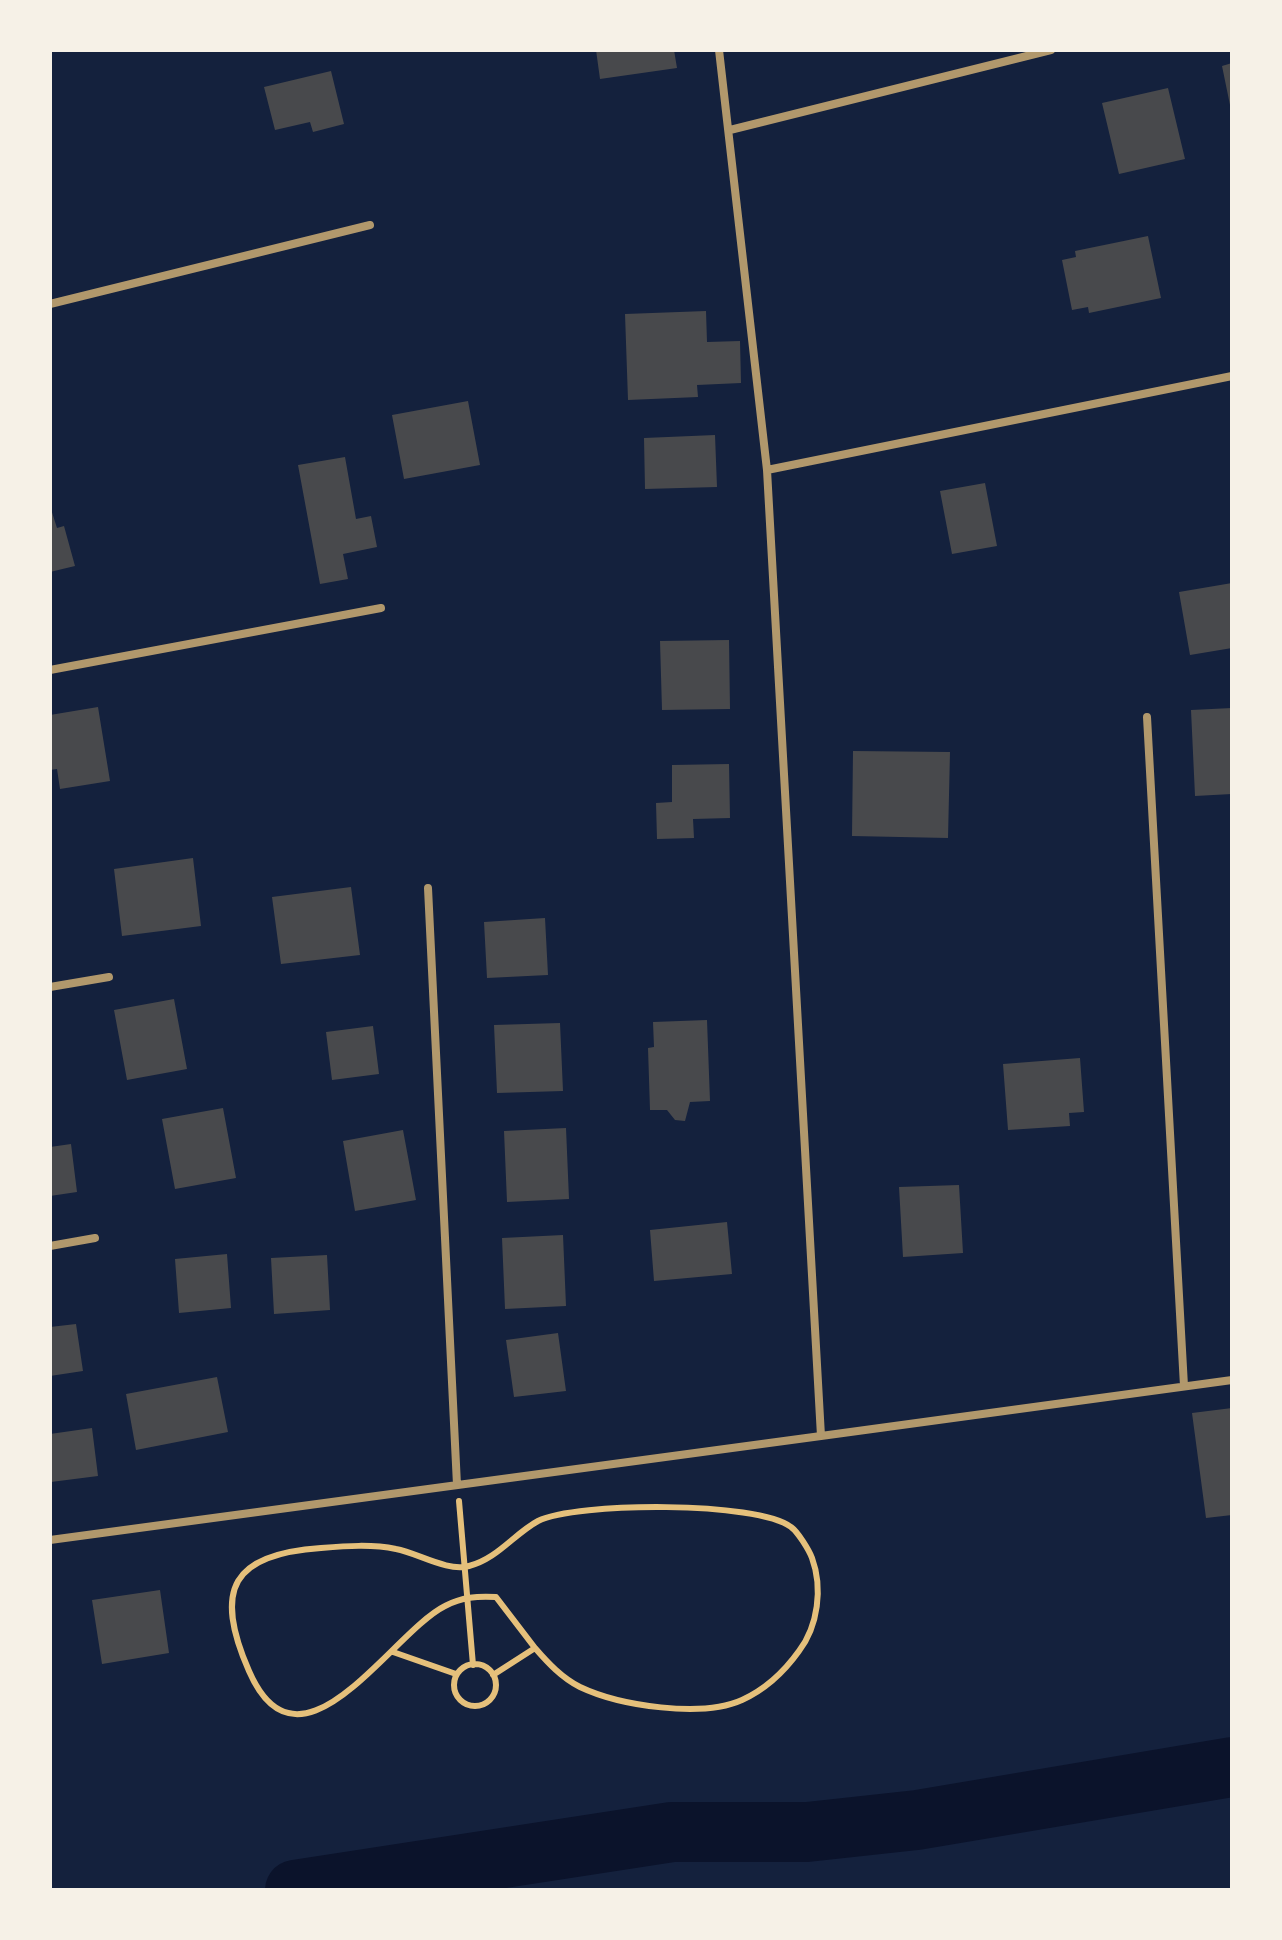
<!DOCTYPE html>
<style>
body{margin:0}
#map{position:relative;width:1282px;height:1940px;overflow:hidden;background:#14213d;font-family:Georgia,serif}
canvas{display:block}
.frame{position:absolute;inset:0;border:52px solid #f6f1e7;pointer-events:none}
</style>
<div id="map">
<canvas width="1282" height="1940"></canvas>
<div class="frame"></div>
</div>
<script>
const ctx = document.querySelector('canvas').getContext('2d');
ctx.lineJoin = 'round';
function stroke(path, color, width, dash) { ctx.strokeStyle = color; ctx.lineWidth = width; ctx.lineCap = dash ? 'butt' : 'round'; ctx.setLineDash(dash || []); ctx.stroke(path); }
function paint(path, color) { ctx.fillStyle = color; ctx.fill(path, 'evenodd'); }
const river = new Path2D(`
 M295,1890L672,1832H807L917,1820L1232,1767`);
const building = new Path2D(`
 M596,50H674L677,68L600,79Z
 M1232,63V104L1230,105L1222,66Z
 M331,71L344,124L313,132L310,122L275,130L264,87Z
 M1168,88L1185,159L1119,174L1102,103Z
 M1148,236L1161,298L1089,313L1088,307L1072,310L1062,260L1076,257L1075,251Z
 M706,311L707,342L740,341L741,383L697,385L698,397L628,400L625,314Z
 M468,401L480,465L404,479L392,415Z
 M715,435L717,487L645,489L644,438Z
 M345,457L356,519L371,516L377,547L343,554L348,579L320,584L298,465Z
 M985,483L997,546L952,554L940,491Z
 M50,506L57,528L64,526L75,566L50,572Z
 M1232,583V648L1190,655L1179,592Z
 M729,640L730,709L662,710L660,641Z
 M98,707L110,781L60,789L57,769L50,770V715Z
 M1232,708V794L1195,796L1191,710Z
 M853,751L950,752L948,838L852,836Z
 M729,764L730,818L693,819L694,838L657,839L656,803L672,802V765Z
 M193,858L201,926L122,936L114,869Z
 M351,887L360,955L281,964L272,897Z
 M545,918L548,975L487,978L484,922Z
 M174,999L187,1069L127,1080L114,1010Z
 M707,1020L710,1101L690,1102L685,1121L675,1120L667,1110H650L648,1048L654,1047L653,1022Z
 M560,1023L563,1091L497,1093L494,1025Z
 M373,1026L379,1074L332,1080L326,1032Z
 M1080,1058L1084,1112L1069,1113L1070,1126L1008,1130L1003,1064Z
 M223,1108L236,1178L175,1189L162,1119Z
 M566,1128L569,1199L507,1202L504,1131Z
 M403,1130L416,1200L355,1211L343,1141Z
 M71,1144L77,1192L50,1196V1147Z
 M959,1185L963,1253L903,1257L899,1187Z
 M727,1222L732,1274L654,1281L650,1230Z
 M563,1235L566,1306L505,1309L502,1238Z
 M227,1254L231,1308L179,1313L175,1259Z
 M327,1255L330,1310L274,1314L271,1258Z
 M76,1324L83,1371L50,1376V1327Z
 M558,1333L566,1391L514,1397L506,1340Z
 M217,1377L228,1432L136,1450L126,1394Z
 M1232,1408V1515L1206,1518L1192,1413Z
 M92,1428L98,1476L51,1482L50,1434Z
 M160,1590L169,1653L102,1664L92,1600Z`);
const path = new Path2D(`
 M459,1501L473,1665
 M393,1652L456,1674
 M454 1685a21 21 0 1 1 42 0a21 21 0 1 1-42 0Z
 M493,1675L535,1648C548,1663 562,1678 580,1687C620,1706 702,1718 742,1700C766,1689 784,1672 799,1651C818,1626 823,1588 812,1558C809,1550 798,1532 791,1527C758,1501 576,1502 538,1521C514,1534 497,1559 469,1566C447,1572 418,1553 396,1549C372,1544 346,1546 321,1548C232,1554 213,1589 249,1671C300,1788 391,1633 445,1606C462,1597 477,1596 496,1597L535,1648`);
const service = new Path2D(`
 M730,130L1051,50
 M50,304L370,225
 M767,470L1232,376
 M50,670L381,608
 M1147,717L1184,1386
 M428,888L457,1485
 M50,987L109,977
 M50,1246L95,1238
 M821,1436L1232,1380
 M50,1540L821,1436L767,470L719,50`);
stroke(river, '#0b132b', 60);
paint(building, '#48494c');
stroke(path, '#e5c07b', 6);
stroke(service, '#b1986c', 8);
</script>
